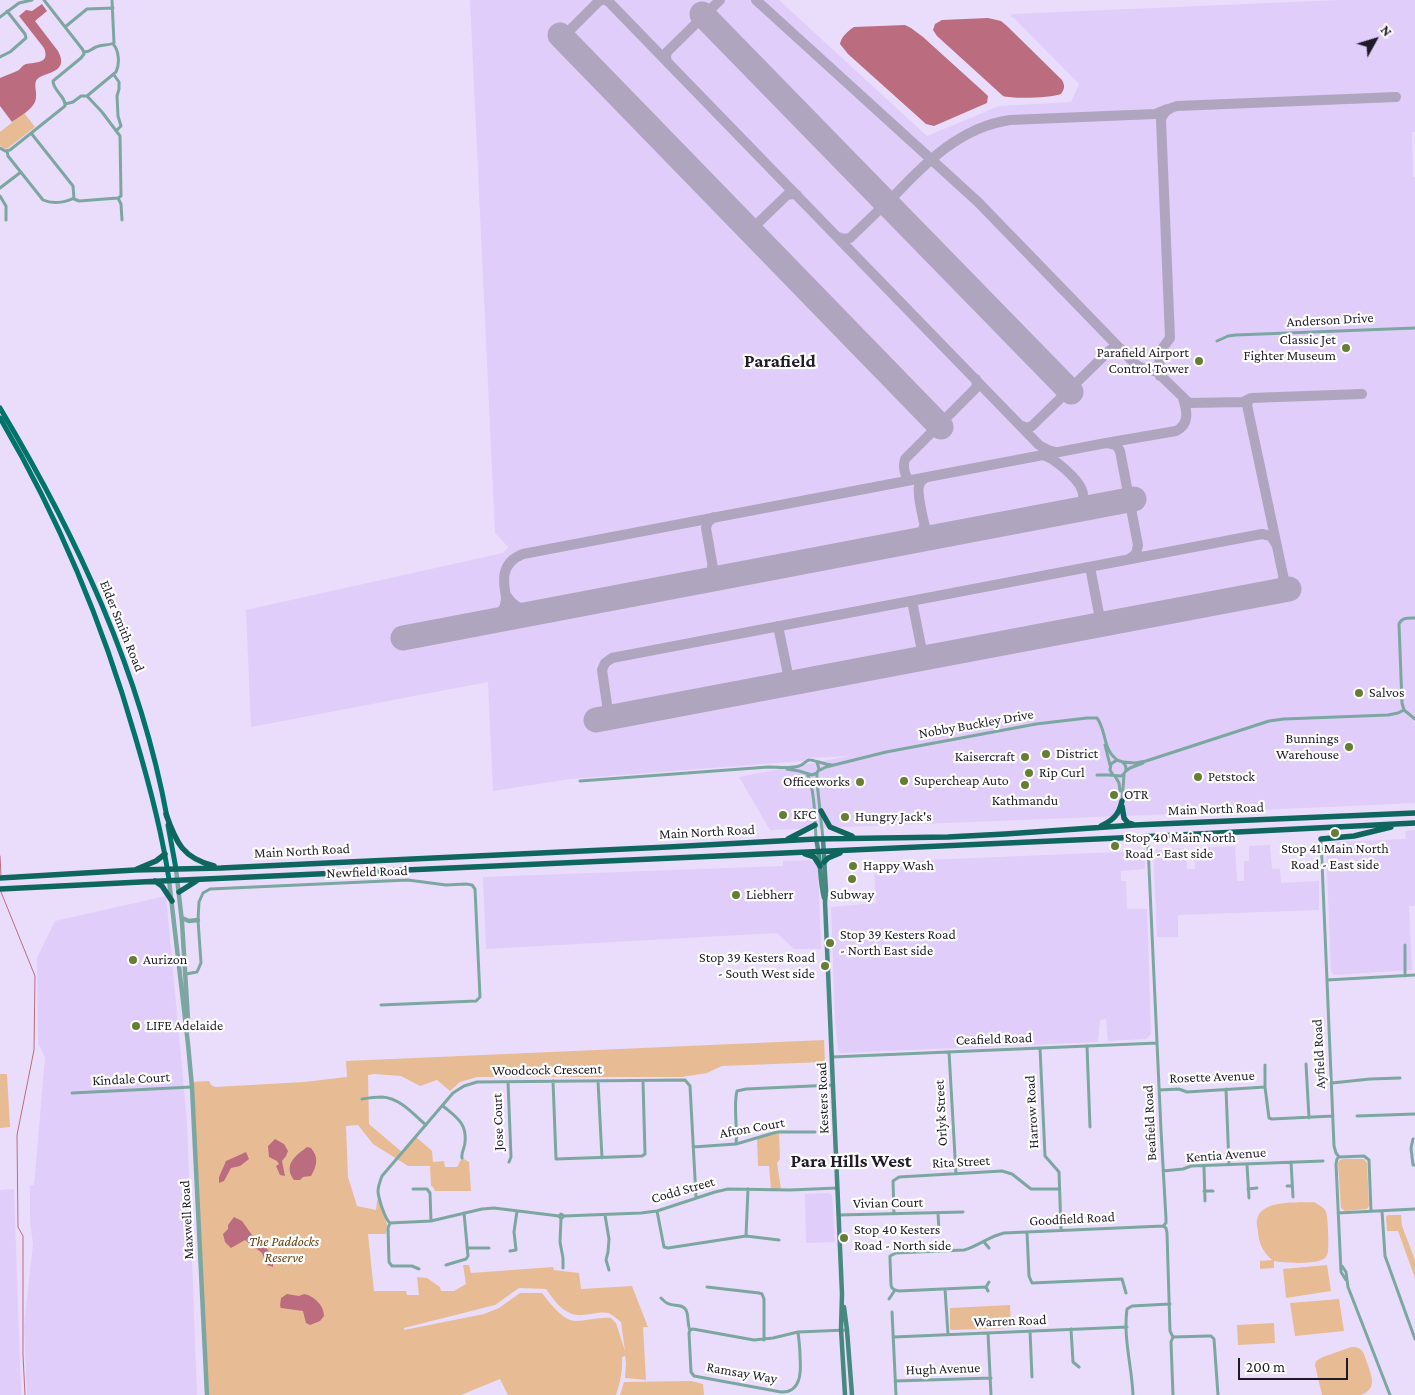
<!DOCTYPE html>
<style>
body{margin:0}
#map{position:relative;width:1415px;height:1395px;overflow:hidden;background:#eaddfb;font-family:"Crimson Pro",serif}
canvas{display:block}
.north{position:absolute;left:1350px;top:15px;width:50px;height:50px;-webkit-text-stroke:4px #fff;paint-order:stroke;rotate:51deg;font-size:14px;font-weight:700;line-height:20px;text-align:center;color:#211b29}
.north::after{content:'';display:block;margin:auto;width:18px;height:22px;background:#211b29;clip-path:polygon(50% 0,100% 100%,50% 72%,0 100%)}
.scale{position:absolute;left:1238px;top:1358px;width:110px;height:22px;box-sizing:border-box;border:2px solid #211b29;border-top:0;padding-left:6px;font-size:15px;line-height:18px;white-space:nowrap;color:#211b29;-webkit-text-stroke:4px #fff;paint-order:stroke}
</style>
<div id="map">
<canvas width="1415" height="1395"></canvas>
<div class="north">N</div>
<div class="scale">200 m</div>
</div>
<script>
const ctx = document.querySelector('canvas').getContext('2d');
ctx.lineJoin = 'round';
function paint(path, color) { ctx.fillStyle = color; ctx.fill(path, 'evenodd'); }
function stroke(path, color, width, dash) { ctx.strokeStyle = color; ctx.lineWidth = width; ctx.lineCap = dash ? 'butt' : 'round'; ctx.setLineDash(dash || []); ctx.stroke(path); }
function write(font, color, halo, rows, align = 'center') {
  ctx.font = font + ' "Crimson Pro",serif'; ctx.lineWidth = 4.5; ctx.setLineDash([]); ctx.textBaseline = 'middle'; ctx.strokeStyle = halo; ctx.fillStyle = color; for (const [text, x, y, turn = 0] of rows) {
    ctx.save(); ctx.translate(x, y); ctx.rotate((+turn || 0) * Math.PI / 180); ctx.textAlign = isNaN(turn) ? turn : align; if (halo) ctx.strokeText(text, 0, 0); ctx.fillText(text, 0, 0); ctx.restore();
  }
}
const built = new Path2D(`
 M470,0H779L927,136L999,106L1071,102L1079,84L1013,17H1011V15L1013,14L1340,0H1415V132H1412L1413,177H1415V803L1172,814L770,830L739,777L850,756L808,758L803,761L570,779L493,791L488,682L251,727L246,610L503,553L508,547L495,533Z
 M1415,830V906H1409L1412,970L1334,975L1331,971L1326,848L1331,842L1406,839L1405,831Z
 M1270,845L1272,869H1280L1281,883L1319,881V910L1178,915V937H1157L1153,850L1186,848L1187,869H1195L1194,848L1235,846L1237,881H1244V861H1249V846Z
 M1143,851L1145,852V869L1121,871V881H1126L1127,909H1147L1151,1034L1146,1039L1108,1041L1106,1019L1100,1020L1098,1042L840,1053L838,1050L835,1019L831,907L876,903L874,867L879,862Z
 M811,860L818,867L821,949H794L777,933L486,949L483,877L783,866V861Z
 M166,896L187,1122L197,1395H27L24,1326L33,1244L30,1222V1186L34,1185L45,1058L38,1043L37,958L55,921Z
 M14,1189L21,1395H0V1190Z
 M829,1193L832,1195L835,1242L806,1243L805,1194Z`);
const green = new Path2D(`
 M24,113L35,127L8,148L4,149L0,145V132Z
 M824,1040L825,1062L722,1066L707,1073L682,1077H477L460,1082L450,1091L437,1080L420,1086L401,1076L374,1074L368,1075L369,1124L402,1152L416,1137L432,1151L433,1162L444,1161L445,1167H457L462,1158L469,1162L471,1191H435L433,1187L431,1186L430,1166H408L373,1144L358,1125L346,1126L348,1177L357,1206L376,1210L377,1201L378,1199L387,1224L386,1234H368L374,1291H406L407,1295H419L417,1277L427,1278L440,1287L441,1291H454L466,1284L463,1265H469L471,1273L553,1267L554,1270L579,1273L581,1289L632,1286L648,1327H643L646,1380L625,1378L626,1363L625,1356L622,1357C623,1370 620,1383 616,1395H508L500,1379L461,1395H207L191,1082L209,1081L211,1085L215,1087L304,1082L347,1077L346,1061ZM519,1288L546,1289C552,1297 558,1307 568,1312C581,1320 594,1310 608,1313C612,1314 617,1319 621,1322L625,1351L616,1323L611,1318C599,1317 587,1321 575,1321C562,1320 549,1302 542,1293H520L499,1308L484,1314L404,1330V1328L495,1305Z
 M0,1074H7L10,1127L0,1128Z
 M779,1132L780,1159L777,1163L781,1189H771L769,1166H758L757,1138Z
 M1344,1159H1364L1367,1163L1369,1206L1367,1209L1345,1211L1341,1208L1338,1163L1340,1160Z
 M1314,1202C1319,1205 1324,1207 1326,1212C1328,1216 1329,1247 1328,1251C1328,1254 1326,1257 1325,1258C1317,1265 1284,1263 1274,1261V1268L1260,1269V1261L1272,1260C1263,1252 1259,1244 1258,1232C1258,1229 1256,1224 1257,1220C1260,1199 1299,1203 1314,1202Z
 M1388,1215H1401L1402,1226L1415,1260V1278L1398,1231H1387L1386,1217Z
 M1327,1265L1331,1291L1286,1298L1283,1269Z
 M1339,1299L1344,1331L1295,1336L1290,1303Z
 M1010,1305L1011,1328L952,1330L950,1329V1308Z
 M1274,1323L1275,1343L1238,1345L1237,1325Z
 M1351,1347C1355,1347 1359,1347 1362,1351C1365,1354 1366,1361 1368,1365C1372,1378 1377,1389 1361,1395H1322L1315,1365L1316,1361L1323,1357Z
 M691,1381L703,1384L704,1395H620L624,1382Z`);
const water = new Path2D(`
 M42,4L47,11L35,21L58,51C71,75 41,71 36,81C34,86 37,92 36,97C36,108 20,116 12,122L0,106V78C6,75 14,73 19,70C21,68 22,66 24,65C32,61 51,66 44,48L19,16L26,10L32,11Z
 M988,18L1001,21L1007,26L1062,80C1065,86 1065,88 1061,94C1052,98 1012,99 1003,96L937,36L933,30L935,24L942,20Z
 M905,25L911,28L923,37L986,94L988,96L987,103L934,126L926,124L848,54L840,44C841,37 848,31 854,27Z
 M275,1139L284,1144L288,1151L286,1156L282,1161L285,1176L280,1175L276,1166L279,1164L277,1161L269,1157L268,1146Z
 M307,1147L311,1148C319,1157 317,1166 311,1176L303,1177L300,1180H294C283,1165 295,1156 307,1147Z
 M246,1152L249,1159L240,1166L231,1168L224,1181L219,1183V1177L226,1161Z
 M234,1217L242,1221L252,1235L259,1238L273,1257V1267L267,1265L262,1253L245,1240L231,1248L225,1242L223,1234L228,1229V1225Z
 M287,1294L299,1296L304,1294C314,1296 324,1305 324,1316L320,1321L310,1325L306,1323L303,1311L281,1308L280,1306L281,1298Z`);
const stream = new Path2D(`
 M0,856L1,876
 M1,892L35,976L34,1050L17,1135L18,1227L23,1236V1355L25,1395`);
const taxiway = new Path2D(`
 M606,0L609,2L1039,445L1048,450L1055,452
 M756,0L978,202L1135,364L1140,367L1157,372L1189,403L1243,402L1251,398L1362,394
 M712,8C705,20 717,28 725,37
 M578,54C572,47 565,42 568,32L598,2L601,0
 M667,62L666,57L667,52L720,0
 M731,211C739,219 746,230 758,223L787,195L792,194L797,195
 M758,223C751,235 762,243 770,251
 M907,224C899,215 888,208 894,196C926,162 961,127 1010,120L1155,114L1167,109
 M838,237L843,239L850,238L880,209C884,197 874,191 867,183
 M1052,373C1060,380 1065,388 1076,383
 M1160,376L1159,353L1170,338L1161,120C1163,112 1169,108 1177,106L1396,97
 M1249,399L1247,405L1286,589
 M922,408C929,416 937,421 931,432
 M1022,426L1027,428L1032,426L1110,350L1116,347L1121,349
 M1107,443L1116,445L1120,451L1138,545L1136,554L1129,559
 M927,477C923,479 920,481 919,486C917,492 924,528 928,533L936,536L975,529
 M910,480C904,477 903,465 905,459L975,389L977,385L976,379
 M1087,508C1101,505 1125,505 1127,488
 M1039,517C1049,515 1074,513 1080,505C1083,501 1084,495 1082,490C1078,479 1054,457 1042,455
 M877,548L917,539L922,533L924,526
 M712,566L716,572L724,575L764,569
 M1090,567L1101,624
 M666,588L705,580L711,575L713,568L706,528L708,522L714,517
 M1274,592L1281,586L1283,578
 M506,595C520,619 547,610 570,606
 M508,608C504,586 497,564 523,554L1106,443L1176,431C1190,424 1187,411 1183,398
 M778,626L790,684
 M455,628C474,624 505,624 506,599
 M921,646C928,659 939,655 951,653
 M895,664C906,661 920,661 921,646L912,601
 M607,706C615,720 632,713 645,711
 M609,718L602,670L605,663L612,658L1262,534L1271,536L1276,544`);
const runway = new Path2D(`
 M702,14L1071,392
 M560,35L941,427
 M403,638L1134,499
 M596,720L1289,589`);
const minor = new Path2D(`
 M0,17L19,3L32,0
 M65,27L87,9L113,8
 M84,52C90,52 91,49 96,47C102,44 108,46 114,43L112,0
 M0,57L10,52L26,38L25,34L7,11
 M114,75L119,82V89L117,96L118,116L121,126L117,130
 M65,104L73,102L81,96H87L116,72C120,64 119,50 113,44
 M31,133L73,186L74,199L79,201L118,198L121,196L120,136L102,112L87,96
 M0,148L5,151L10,150L65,106C66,96 53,91 53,81L81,58L84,54L83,50L44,0
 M7,151L8,156L43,200C52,204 65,203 74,198
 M0,188L21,172
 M0,196L6,206V220
 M118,198L121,204L122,220
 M1217,341L1228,336L1236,335L1415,328
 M1404,710L1402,703L1399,624C1402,617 1408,618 1415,618
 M1105,745L1110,765
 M1123,762L1135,763L1146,761L1269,721L1284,719L1388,715L1398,713L1404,710L1415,719
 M787,769L799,771L812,775L817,773L819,769L817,762
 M818,771L826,767L886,752L1036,724L1087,718H1097C1107,731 1102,751 1119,761
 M1126,771L1130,768L1143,763
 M817,773V782L823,839
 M807,774C815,787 815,823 816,839
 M1097,775H1109L1121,776C1129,771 1127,762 1117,760L1111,764L1110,770L1113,775
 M1115,776L1119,783L1120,791
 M580,781L768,767C778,767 789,769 799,766C804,765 805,761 809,760C811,759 826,765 832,765
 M1122,801L1124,775
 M1321,839L1334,1146L1336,1153L1339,1157
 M1148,846L1161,1130L1166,1219V1223L1163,1226L1166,1228L1167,1233L1170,1331L1173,1337L1171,1342L1173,1395
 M1405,945V976
 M186,974L197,972L201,963L198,920L199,902L203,893L210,889L408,880L446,885L466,884L472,885L475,889L480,997L476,1001L381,1005
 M1327,980L1415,975
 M1087,1046L1090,1127
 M1040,1048L1045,1156L1059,1172L1061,1230
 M949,1052L956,1174
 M832,1057L1157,1043
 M1306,1064L1309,1118
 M1265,1065V1087L1269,1118L1272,1119L1333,1116
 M553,1081L556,1159L642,1156L645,1154L643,1081
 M598,1081L602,1158
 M508,1082L511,1157L509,1162
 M1332,1083L1370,1079L1400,1078
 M1226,1089L1229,1165
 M1159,1090L1179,1089L1187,1092L1265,1087
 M72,1093L192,1087
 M362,1099C368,1098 375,1097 382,1097C400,1098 413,1114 426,1125
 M443,1106C456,1117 467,1123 465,1142C465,1148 461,1152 462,1158
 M1357,1116L1415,1114
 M1413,1139L1411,1148L1413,1165H1415
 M736,1144C738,1128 733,1107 737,1091L746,1089L833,1085
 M693,1147L736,1144L777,1132H815
 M1339,1157L1337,1159L1336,1164L1341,1272L1346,1280
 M1339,1157L1364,1156L1369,1160L1371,1211
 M1291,1162L1293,1197
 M1247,1165L1249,1198
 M1204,1167L1205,1201
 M1163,1171L1183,1169L1191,1166L1323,1161
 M1287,1186H1292
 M413,1189H427L430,1193L431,1221
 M1248,1189L1257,1188
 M1204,1191H1213
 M657,1211L664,1247L668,1248L746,1236L779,1240
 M1382,1211L1385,1256L1415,1339
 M938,1213L939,1231
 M1338,1213L1415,1209
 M561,1214L564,1216L561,1219L559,1216Z
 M894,1214L893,1181L899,1177L1002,1171L1012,1174L1031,1189H1059
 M605,1215L609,1239L608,1252L606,1260L609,1270
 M839,1215L963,1212
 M564,1216L641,1213L657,1211L715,1192L728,1189L790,1190L837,1188
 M561,1219L560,1242L563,1258V1268
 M390,1223C385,1219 379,1200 378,1192C378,1186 380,1181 382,1176L453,1093L464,1086L477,1082L685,1080L690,1086L696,1197
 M390,1223L431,1221L482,1209L494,1208L559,1216
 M390,1223L388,1228L389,1262L392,1266H412L419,1269
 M1027,1232L1029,1276L1032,1283L1122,1279L1126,1293
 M746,1236L748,1189
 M984,1242L989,1248
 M467,1248H489
 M510,1251L516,1250L514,1232L517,1211
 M446,1265L466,1259L468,1256L464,1213
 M1342,1266L1346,1272L1348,1287L1390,1395
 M707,1287L759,1293L762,1294L764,1299V1340
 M945,1289L948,1334
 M895,1290L892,1288L891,1285L890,1259V1256L896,1253L964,1250C978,1246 990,1236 1004,1233L1163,1226
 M895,1290L899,1291L986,1287
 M988,1291L986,1287L989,1282
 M661,1298C662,1299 666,1303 667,1303C673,1307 682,1303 686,1310C689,1316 687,1324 690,1330
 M889,1299L895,1290
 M892,1312L896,1395
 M1071,1329L1073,1362L1079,1367
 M1030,1331L1032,1377
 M798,1332C799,1340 800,1348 800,1356C801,1370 802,1393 781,1392L694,1376L691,1372L689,1333L690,1330L693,1329L754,1340L773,1338L798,1332L847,1330
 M988,1333L991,1395
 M894,1337L1127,1327
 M1173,1337L1208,1336H1211L1214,1339L1218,1395
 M895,1381L991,1378
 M1133,1395C1132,1367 1123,1338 1127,1309L1132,1306L1170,1304`);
const tertiary = new Path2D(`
 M176,869L182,922L188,1020
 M169,880L188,1044L192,1087L207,1395
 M182,918L189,921L198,920`);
const secondary = new Path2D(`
 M816,839C821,858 819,879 824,898
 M823,839L826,891L825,902L842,1294L841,1329L845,1395
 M844,1307L847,1330L852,1395`);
const primary = new Path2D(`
 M0,408C76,535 140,670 167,817
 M0,418C59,518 103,624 135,736C149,783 162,831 169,880
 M168,825L176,869`);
const trunk = new Path2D(`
 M1122,806L1124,818L1128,823L1132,824
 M821,811L830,827L852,836
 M166,814C176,843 183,858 214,866
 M1101,826C1113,820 1119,815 1122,801
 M788,839L815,825
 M1321,839L1354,836L1391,827
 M805,854L814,857L820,866
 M824,862L828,858L840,853
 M137,869L156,861L165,854
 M0,878L135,870L221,868L668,847L816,839L948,837L1005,834L1135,825L1415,813
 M155,881L162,886L172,901
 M0,889L161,881L1119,838L1415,823
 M179,892L198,880`);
const markers = [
 [1346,348,5,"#657e31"],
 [1199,361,5,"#657e31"],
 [1359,693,5,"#657e31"],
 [1349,747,5,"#657e31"],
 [1046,754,5,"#657e31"],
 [1025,757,5,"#657e31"],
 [1029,773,5,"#657e31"],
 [1198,777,5,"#657e31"],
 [904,781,5,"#657e31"],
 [860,782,5,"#657e31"],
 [1025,785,5,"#657e31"],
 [1114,795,5,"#657e31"],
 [783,815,5,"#657e31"],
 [845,817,5,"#657e31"],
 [1335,833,5,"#657e31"],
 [1115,846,5,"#657e31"],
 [853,866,5,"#657e31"],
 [852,879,5,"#657e31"],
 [736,895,5,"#657e31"],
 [830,943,5,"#657e31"],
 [133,960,5,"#657e31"],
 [825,966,5,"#657e31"],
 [136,1026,5,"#657e31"],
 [844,1238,5,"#657e31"]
];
const streetNames = [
 ["Anderson Drive",1330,320,-3],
 ["Elder Smith Road",122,626,68],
 ["Nobby Buckley Drive",976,724,-10],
 ["Main North Road",1216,809,-2],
 ["Main North Road",707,832,-3],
 ["Main North Road",302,851,-3],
 ["Newfield Road",367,872,-2],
 ["Ceafield Road",994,1039,-2],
 ["Ayfield Road",1319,1054,-93],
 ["Woodcock Crescent",547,1070,-1],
 ["Rosette Avenue",1212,1077,-2],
 ["Kindale Court",131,1079,-3],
 ["Kesters Road",823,1098,-92],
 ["Harrow Road",1032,1112,-93],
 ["Orlyk Street",941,1113,-93],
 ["Jose Court",498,1122,-92],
 ["Beafield Road",1150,1123,-93],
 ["Afton Court",752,1128,-10],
 ["Kentia Avenue",1226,1155,-4],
 ["Rita Street",961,1162,-3],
 ["Codd Street",683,1190,-16],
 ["Vivian Court",888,1203,-1],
 ["Goodfield Road",1072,1219,-3],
 ["Maxwell Road",187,1220,-93],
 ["Warren Road",1010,1321,-2],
 ["Hugh Avenue",943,1369,-2],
 ["Ramsay Way",742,1373,10]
];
const poiNames = [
 ["Classic Jet",1336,340,"right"],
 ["Fighter Museum",1336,356,"right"],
 ["Parafield Airport",1189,353,"right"],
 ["Control Tower",1189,369,"right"],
 ["Salvos",1369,693],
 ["Bunnings",1339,739,"right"],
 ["Warehouse",1339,755,"right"],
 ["District",1056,754],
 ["Kaisercraft",1015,757,"right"],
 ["Rip Curl",1039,773],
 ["Petstock",1208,777],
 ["Supercheap Auto",914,781],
 ["Officeworks",850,782,"right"],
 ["OTR",1124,795],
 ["Kathmandu",1025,801,"center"],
 ["KFC",793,815],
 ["Hungry Jack's",855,817],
 ["Stop 40 Main North",1125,838],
 ["Road - East side",1125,854],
 ["Stop 41 Main North",1335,849,"center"],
 ["Road - East side",1335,865,"center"],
 ["Happy Wash",863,866],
 ["Liebherr",746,895],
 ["Subway",852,895,"center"],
 ["Stop 39 Kesters Road",840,935],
 ["- North East side",840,951],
 ["Stop 39 Kesters Road",815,958,"right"],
 ["- South West side",815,974,"right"],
 ["Aurizon",143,960],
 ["LIFE Adelaide",146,1026],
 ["Stop 40 Kesters",854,1230],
 ["Road - North side",854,1246]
];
const parkNames = [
 ["The Paddocks",284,1242],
 ["Reserve",284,1258]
];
const districtNames = [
 ["Parafield",780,361],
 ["Para Hills West",851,1161]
];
paint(built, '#e0cdf9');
paint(green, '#e7bc94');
paint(water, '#bc6c7f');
stroke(stream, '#bc6c7f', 1);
stroke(taxiway, '#b0a5be', 10);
stroke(runway, '#b0a5be', 25);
stroke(minor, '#7ca7a1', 3);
stroke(tertiary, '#7ca7a1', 4.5);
stroke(secondary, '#458981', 4.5);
stroke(primary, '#00736a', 5);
stroke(trunk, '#0e665e', 5.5);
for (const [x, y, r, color] of markers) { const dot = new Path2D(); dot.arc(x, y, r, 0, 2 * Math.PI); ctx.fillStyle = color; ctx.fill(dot); stroke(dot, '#fff', 2); }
write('14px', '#211b29', '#fff', streetNames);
write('14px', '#211b29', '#fff', poiNames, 'left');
write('italic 14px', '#653e0f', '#fff', parkNames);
write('bold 19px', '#211b29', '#fff', districtNames);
</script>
